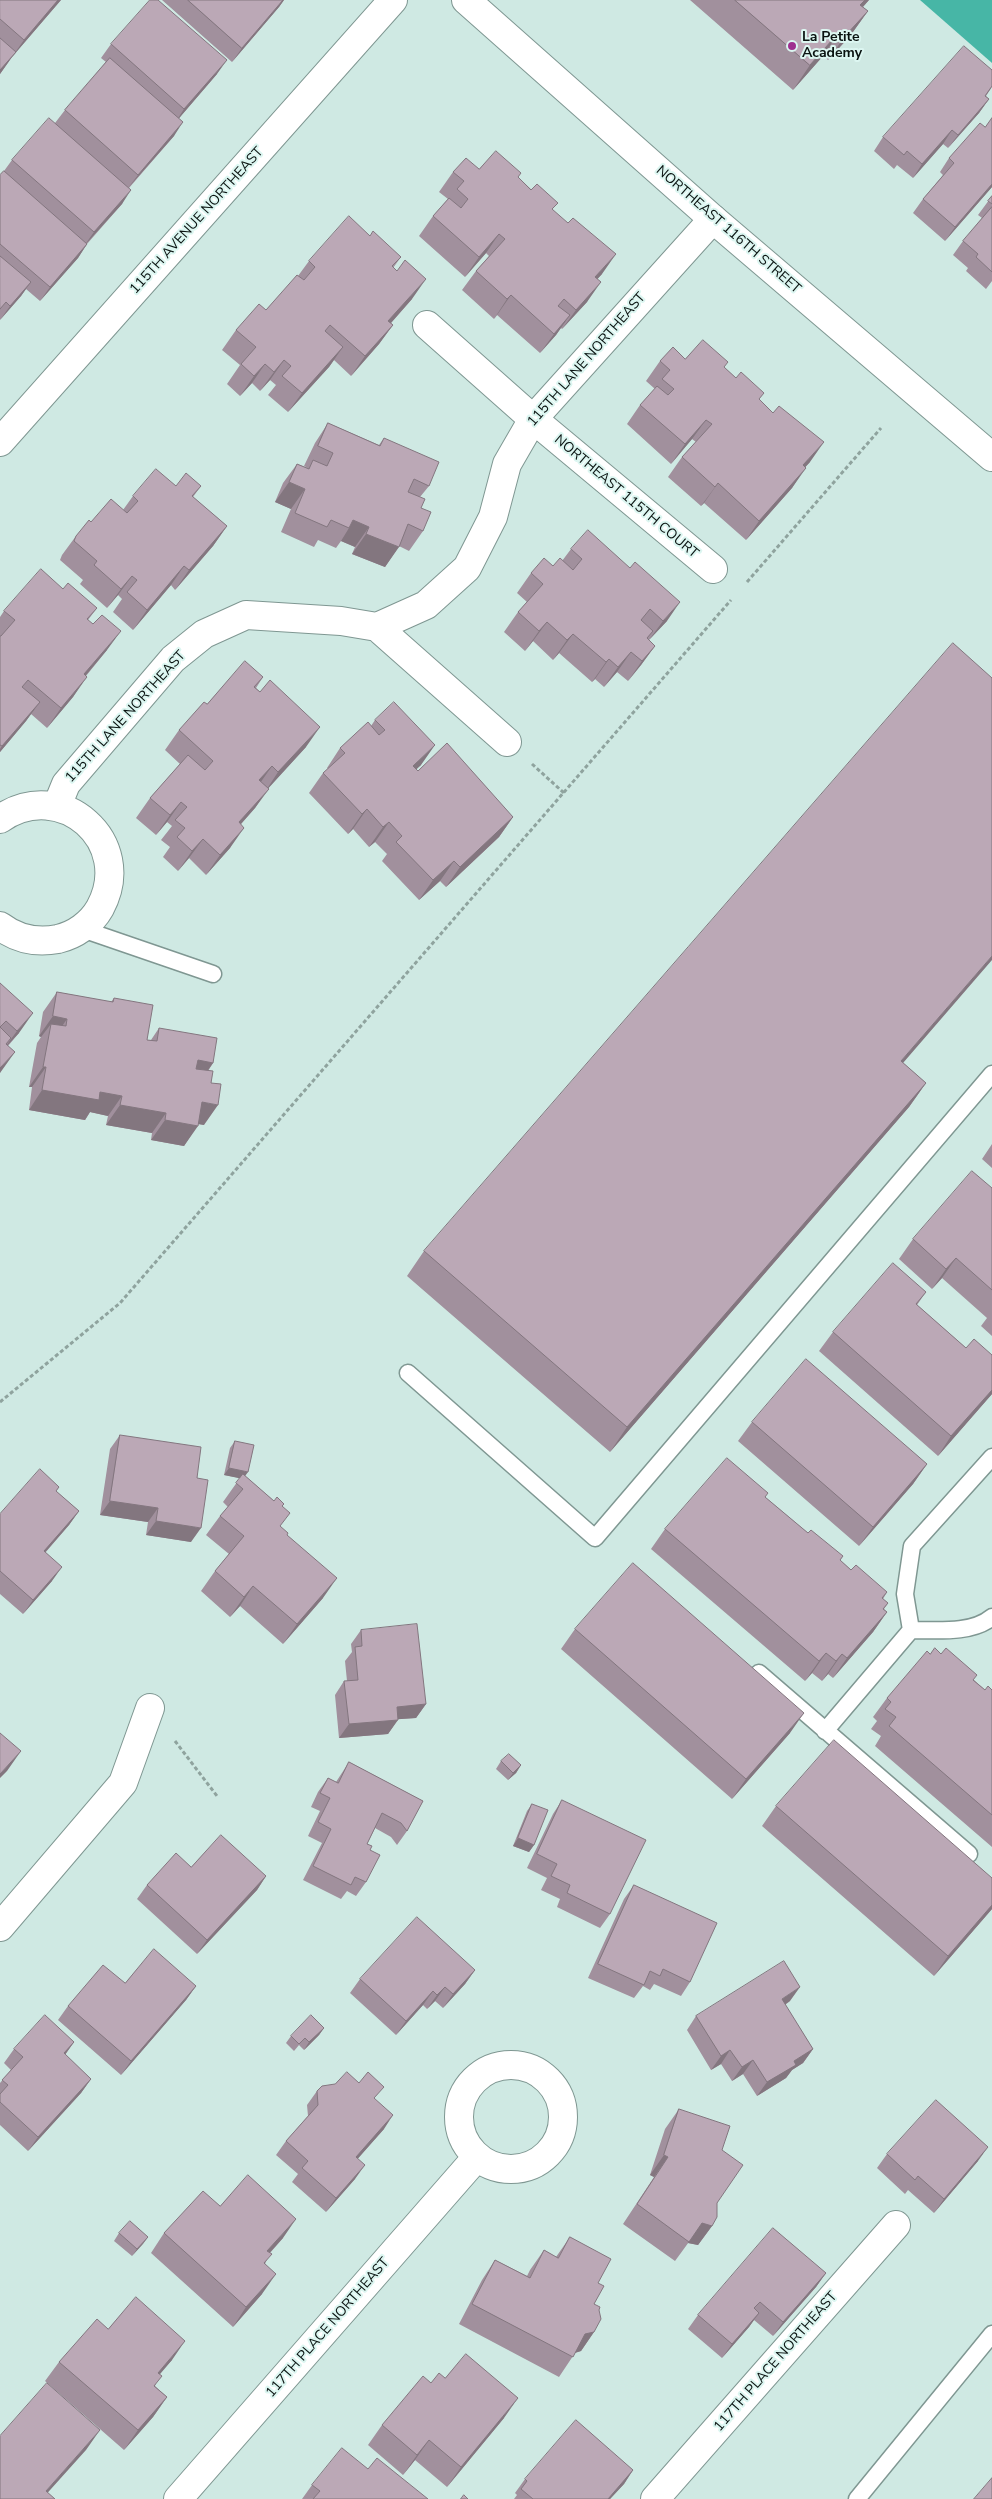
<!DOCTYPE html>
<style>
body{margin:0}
canvas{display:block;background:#cfe9e3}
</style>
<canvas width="992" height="2499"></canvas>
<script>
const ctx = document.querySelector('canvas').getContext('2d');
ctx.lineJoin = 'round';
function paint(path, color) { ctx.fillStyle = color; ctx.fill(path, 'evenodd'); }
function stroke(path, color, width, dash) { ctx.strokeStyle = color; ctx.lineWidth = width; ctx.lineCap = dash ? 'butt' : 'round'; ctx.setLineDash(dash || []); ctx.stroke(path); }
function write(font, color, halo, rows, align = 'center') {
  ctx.font = font + ' "Nunito Sans",sans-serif'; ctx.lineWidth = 4; ctx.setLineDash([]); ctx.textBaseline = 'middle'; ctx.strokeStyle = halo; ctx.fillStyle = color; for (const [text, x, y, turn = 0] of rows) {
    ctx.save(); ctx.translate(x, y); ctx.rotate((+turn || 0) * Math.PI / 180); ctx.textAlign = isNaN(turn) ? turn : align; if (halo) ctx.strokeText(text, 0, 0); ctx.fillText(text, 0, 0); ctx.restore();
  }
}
const forest = new Path2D(`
 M920,0H992V63Z`);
const path = new Path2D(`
 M747,582L881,428
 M532,764L564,793
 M0,1402L120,1303L731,600
 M175,1741L217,1796`);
const service = new Path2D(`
 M82,929L213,974
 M408,1373L595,1538L992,1074
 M911,1630C936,1630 972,1634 992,1617
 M759,1673L969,1854
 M825,1731L911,1630L905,1594L912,1546L992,1457
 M857,2499L992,2334`);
const minor = new Path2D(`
 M427,325L533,419L713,569
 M0,442L393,0
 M377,627L507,742
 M57,806L66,784L173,659L204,634L246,615L341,621L377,627L426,605L467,568L493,517L507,464L533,419L713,219
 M0,819C61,776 136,842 100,908C91,924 75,935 58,939C37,943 17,939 0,926
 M0,1927L123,1783L150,1708
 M459 2117a52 52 0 1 1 104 0a52 52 0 1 1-104 0Z
 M178,2499L477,2157
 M655,2499L896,2225`);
const tertiary = new Path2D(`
 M466,0L713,219L992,457`);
const wall = new Path2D(`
 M0,0H61L12,57L0,74Z
 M162,0H284L279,7L232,62Z
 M690,0H869L863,7L868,11L850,36L828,60L823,56L793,90Z
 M111,44L217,74L179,118L174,136L129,188L122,204L87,244L78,258L40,301L26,289L21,296L0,320V175L4,171L12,160L55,123L65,110L106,62L101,58Z
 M992,87L986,96L989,99L979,113L948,148L943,144L913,178L897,165L894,169L874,151L883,137Z
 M949,158L992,187L945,241L913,213L923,199L943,175L940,172Z
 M479,169L518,177L553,210L602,274L597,279L587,302L562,329L561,328L556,335L540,353L497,315L494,319L462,290L476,271L489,256L486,253L465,277L419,236L433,216L448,199L439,192L453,172Z
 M992,196V281L986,289L966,271L968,268L953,255L963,241L982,218L978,215Z
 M370,236L401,257L393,268L412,299L391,323L393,325L379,344L351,376L334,360L329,367L288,412L268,395L276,385L270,380L260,391L252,383L240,396L227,384L240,365L222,350L236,330L266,310L298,276L309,261Z
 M685,359L724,367L759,400L810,462L805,467L792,488L746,540L704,503L701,506L668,477L682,457L696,442L692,439L671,464L627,424L640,405L655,389L646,381L660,361Z
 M328,423L379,445L384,438L429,486L420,497L423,531L409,551L399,546L385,567L352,554L355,547L341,541L336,548L318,540L314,547L281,532L291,509L275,502L283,483L297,464L308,468L304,466L315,443Z
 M176,486H201L193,497L227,526L213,546L175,590L171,585L133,630L113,612L122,599L118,595L107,608L80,584L83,580L60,560L62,555L76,536L91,522L123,510L133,496Z
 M571,549L667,621L649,640L655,646L641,665L628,681L617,672L604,687L595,679L592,682L559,653L553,660L533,641L525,651L504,632L518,612L527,602L517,593L531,573L553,566L562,561Z
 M63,589L97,608L88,620L107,650L86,676L73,697L47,728L31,714L26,721L0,752V617L4,611Z
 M263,677L256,688L260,692L306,747L268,788L255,808L241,824L230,848L206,875L189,858L178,871L163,857L170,847L161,840L172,826L167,822L156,835L136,818L150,798L180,764L165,750L179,730L207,704Z
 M375,720L421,765L416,769L418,771L513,817L499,837L446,887L440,881L419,900L382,861L387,854L375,842L369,847L353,829L348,834L309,793L323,773L328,769L327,768L340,748L371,726Z
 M0,983L19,1033L8,1046L0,1073Z
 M57,992L111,1002L114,998L147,1040H151L159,1028L213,1063L208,1071L204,1125L198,1124L184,1146L151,1140L152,1133L106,1125L108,1116L90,1112L85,1120L29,1110L32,1087H29L37,1043L41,1037L39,1036L43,1012Z
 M903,1063L926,1083L909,1107L610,1452L407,1276L424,1251Z
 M992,1144V1168L982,1159Z
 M992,1188V1336L981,1326L987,1318L942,1278L932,1289L899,1259L913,1239Z
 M926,1292L917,1305L966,1348L992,1355V1394L938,1456L819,1351L833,1332Z
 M752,1422L927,1464L913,1484L859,1546L738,1441Z
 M120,1435L197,1478L191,1542L146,1535L148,1522L100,1515L110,1449Z
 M235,1441L245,1476L274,1501L283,1507L280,1526L287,1535L323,1598L283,1644L240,1606L230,1617L201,1591L215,1571L229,1554L206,1535L220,1516L228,1507L223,1502L240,1478L224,1475L230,1448Z
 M59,1487L56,1491L79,1511L69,1525L45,1553L52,1581L23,1614L0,1594V1514Z
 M765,1497L808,1533L843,1556L840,1560L851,1570L887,1592L883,1599L888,1603L884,1609L887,1612L873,1632L833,1678L828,1674L822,1681L812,1673L805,1681L651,1549L665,1529Z
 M575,1629L790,1733L732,1799L561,1649Z
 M361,1630L426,1704L416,1718L398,1719L388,1734L339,1738L335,1695L344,1681H347L345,1661L352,1652L351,1644Z
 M930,1654L974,1680L985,1690H992V1847L875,1746L881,1736L871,1729L877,1721L873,1717L887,1698Z
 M501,1761L521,1765L516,1773L508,1780L496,1769Z
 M349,1762L423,1801L407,1831L397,1845L391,1837L375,1828L367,1844L370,1850L366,1882L356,1896L347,1891L341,1899L303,1880L322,1843L308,1836L320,1811L311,1807L318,1792L328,1778L336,1782Z
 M562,1800L610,1914L600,1928L557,1907L560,1899L541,1890L547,1878L527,1868L553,1814Z
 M532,1804L534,1845L529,1852L513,1846L527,1811Z
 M776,1806L992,1909L934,1976L762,1826Z
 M266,1876L257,1890L197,1954L137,1899L147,1885Z
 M634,1885L690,1982L681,1996L654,1984L650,1990L643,1986L634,1998L588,1978L624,1899Z
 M475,1970L465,1984L443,2008L435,2001L427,2009L423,2005L396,2035L350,1993L360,1979Z
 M125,1983L196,1986L186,2000L121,2075L58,2020L68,2006Z
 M790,2001L785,2005L813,2049L803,2063L792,2070L786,2078L757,2096L743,2074L732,2081L721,2064L711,2070L687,2030L696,2016Z
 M324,2028L319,2035L304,2050L299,2045L294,2051L286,2043L291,2036Z
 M74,2042L65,2055L91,2079L81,2093L28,2151L0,2125V2083L11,2070L4,2063L14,2049Z
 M317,2091L375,2099L384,2129L358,2158L355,2179L326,2212L292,2182L298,2174L276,2155L286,2141L308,2116L307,2105Z
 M679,2109L722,2150L717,2203L712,2226L698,2245L688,2243L675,2261L623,2224L654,2177L650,2175L665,2129Z
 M887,2154L978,2161L934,2213L908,2190L905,2194L877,2168Z
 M220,2206L283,2238L270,2253L265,2264L262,2294L233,2327L151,2253L164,2233Z
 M119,2233L148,2237L132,2256L114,2241Z
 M570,2237L598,2283L594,2304L599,2310L594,2332L581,2351L575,2353L559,2377L459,2324L482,2280L495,2260L527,2276L530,2270L544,2250L556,2257Z
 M826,2273L816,2287L773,2336L754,2320L749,2327L722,2358L688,2329L698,2315Z
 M108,2329L172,2360L159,2374L155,2386L167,2397L153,2417L124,2450L45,2381L59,2362Z
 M445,2378L504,2418L447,2487L415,2460L403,2475L368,2445L382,2425L431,2383Z
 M368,2469L428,2499H302L312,2485Z
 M633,2470L624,2484L610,2499H514L517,2495L515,2493L525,2479Z`);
const shadedWall = new Path2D(`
 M58,0H61L12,57L0,74V70L14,54L24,40Z
 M283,0H284L279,7L232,62L242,48Z
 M865,0H869L843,29L860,5Z
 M868,11L850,36L828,60L845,36Z
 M840,31L823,56L793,90L810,65Z
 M227,60L217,74L175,123L184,109Z
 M989,99L979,113L948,148L958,135Z
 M183,122L174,136L128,188L138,175Z
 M952,130L943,144L913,178L922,164Z
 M992,184V187L945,241L955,227Z
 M131,190L122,204L84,246L94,232Z
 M499,234L486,253L465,277L479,257Z
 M87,244L78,258L40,301L50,287Z
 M616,254L602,274L581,297L595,277Z
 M426,279L412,299L375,341L388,321Z
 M31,282L21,296L0,320L10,306Z
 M601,282L587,302L562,329L576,310Z
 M511,295L497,315L494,319L507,299Z
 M570,315L556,335L540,353L554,334Z
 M393,325L379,344L351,376L365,356Z
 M343,347L329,367L288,412L302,393Z
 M284,360L270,380L260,391L274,372Z
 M265,364L252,383L240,396L254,376Z
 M706,420L692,439L671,464L685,444Z
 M824,442L810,462L789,485L803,465Z
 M806,468L792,488L746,540L759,521Z
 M289,482L305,489L291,509L275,502Z
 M718,483L704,503L701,506L715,487Z
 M353,520L369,527L355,547L341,541L349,528Z
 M227,526L213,546L175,590L189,570Z
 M366,534L399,547L385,567L352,554Z
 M184,566L171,585L133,630L147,610Z
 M132,576L118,595L107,608L121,589Z
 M680,602L667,621L649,640L663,621Z
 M547,622L533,641L525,651L539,631Z
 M121,631L107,650L70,694L84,674Z
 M573,634L559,653L553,660L567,640Z
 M655,646L641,665L628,681L642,661Z
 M631,652L617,672L604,687L618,667Z
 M609,659L595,679L592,682L606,662Z
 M87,677L73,697L47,728L61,708Z
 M40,702L26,721L0,752V749L2,746Z
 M320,727L306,747L265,792L278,772Z
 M435,745L421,765L399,786L413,766Z
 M272,766L258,786L259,780Z
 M269,789L255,808L225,842L239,822Z
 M181,802L167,822L156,835L170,815Z
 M367,809L353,829L348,834L362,814Z
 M513,817L499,837L446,887L460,867Z
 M389,822L375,842L369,847L383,827Z
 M244,828L230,848L206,875L220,855Z
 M203,839L189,858L178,871L192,851Z
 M454,861L440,881L419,900L433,880Z
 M992,956V960L884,1085L901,1061Z
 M33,1013L19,1033L3,1050L17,1031Z
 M53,1016L67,1019L53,1039L51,1024L41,1037L39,1036Z
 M15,1052L0,1073V1068Z
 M198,1060L213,1063L199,1083L184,1080Z
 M43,1067H46L32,1087H29Z
 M926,1083L909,1107L610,1452L627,1427Z
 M42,1090L100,1092L122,1096L108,1116L90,1112L85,1120L29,1110Z
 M202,1102L218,1105L204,1125L188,1122Z
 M120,1105L166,1113L152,1133L106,1125Z
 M165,1120L198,1126L184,1146L151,1140Z
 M956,1258L942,1278L932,1289L946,1269Z
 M992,1390V1394L938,1456L951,1436Z
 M927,1464L913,1484L859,1546L873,1527Z
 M229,1468L248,1472L243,1479L224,1475Z
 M110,1501L158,1508L148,1522L100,1515Z
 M79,1511L69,1525L34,1565L44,1551Z
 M156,1521L201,1528L191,1542L146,1535Z
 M62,1567L52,1581L23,1614L33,1600Z
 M337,1578L323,1598L283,1644L297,1624Z
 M253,1586L240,1606L230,1617L244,1597Z
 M887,1612L873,1632L833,1678L847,1658Z
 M826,1653L812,1673L805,1681L819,1661Z
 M842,1654L828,1674L822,1681L836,1661Z
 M426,1704L416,1718L387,1720L397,1707Z
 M804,1713L790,1733L732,1799L746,1779Z
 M398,1720L388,1734L339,1738L349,1724Z
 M21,1751L7,1771L0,1778V1774Z
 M521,1765L516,1773L508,1780L513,1773Z
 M518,1838L534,1845L529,1852L513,1846Z
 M266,1876L257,1890L197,1954L207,1940Z
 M992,1905V1909L934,1976L948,1956Z
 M475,1970L465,1984L443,2008L453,1994Z
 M196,1986L186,2000L121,2075L131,2061Z
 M445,1987L435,2001L427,2009L437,1995Z
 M800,1987L790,2001L772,2013L782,1999Z
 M433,1991L423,2005L396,2035L406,2021Z
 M324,2028L319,2035L304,2050L309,2042Z
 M74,2042L64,2056V2053Z
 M813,2049L803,2063L792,2070L786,2078L757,2096L767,2082L794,2061Z
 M730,2050L721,2064L711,2070L721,2056Z
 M753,2060L743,2074L732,2081L742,2067Z
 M91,2079L81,2093L28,2151L38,2137Z
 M393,2115L384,2129L347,2171L356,2157Z
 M988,2147L978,2161L934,2213L944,2199Z
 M664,2155L668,2157L654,2177L650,2175Z
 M365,2165L355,2179L326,2212L336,2198Z
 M296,2219L283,2238L254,2270L267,2251Z
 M702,2223L712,2226L698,2245L688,2243L675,2261Z
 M148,2237L143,2244L132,2256L137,2249Z
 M826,2273L816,2287L773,2336L783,2322Z
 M276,2274L262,2294L233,2327L246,2307Z
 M759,2313L749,2327L722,2358L732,2344Z
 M594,2332L581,2351L571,2354L585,2334Z
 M185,2341L172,2360L144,2393L158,2373Z
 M167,2397L153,2417L124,2450L138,2430Z
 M518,2398L504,2418L447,2487L461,2467Z
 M100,2430L86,2450L42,2499L46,2491Z
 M429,2440L415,2460L403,2475L417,2455Z
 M633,2470L624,2484L610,2499H608Z`);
const building = new Path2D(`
 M0,0H58L24,40L0,19Z
 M150,0H158L227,60L184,109L111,44Z
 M188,0H283L242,48Z
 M735,0H865L860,5L868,11L845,36L840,31L810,65Z
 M0,38L16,52L0,70Z
 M964,46L992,70V86L985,96L989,99L958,135L952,130L922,164L907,151L904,155L883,137Z
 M110,58L183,122L138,175L65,110Z
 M49,118L131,190L94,232L12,160Z
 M992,118V184L955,227L923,199L954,163L949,158L980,123L985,127Z
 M496,151L521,173L518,177L531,190L537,184L558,203L552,209L568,223L573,218L616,254L595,277L601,282L576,310L564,299L558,306L570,315L554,334L511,295L507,299L476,271L505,239L499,234L479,257L433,216L449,198L461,208L468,199L457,189L464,181L453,172L466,158L479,169Z
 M4,171L87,244L50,287L0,244V175Z
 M992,196V204L988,201Z
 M992,207V272L976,257L978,254L963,241Z
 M349,216L370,236L373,231L401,257L392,266L397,271L405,260L426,279L388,321L393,325L365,356L330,325L325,331L343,347L302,393L282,376L291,366L284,360L274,372L265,364L254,376L241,364L256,347L236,330L259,304L266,310L297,275L304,280L315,267L309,261Z
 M0,256L31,282L10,306L6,302L0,309Z
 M703,340L728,362L724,367L736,378L741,372L764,393L759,399L773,413L779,406L824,442L803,465L806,468L759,521L718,483L715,487L682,457L712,424L706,420L685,444L640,405L657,386L668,395L674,389L662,379L670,370L660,361L673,347L685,359Z
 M328,423L380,446L384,438L439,462L429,486L414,479L408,492L425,499L421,508L431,512L423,531L408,524L399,547L366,534L369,527L353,520L349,528L331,520L327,527L295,513L305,489L289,482L297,464L309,469L313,460L327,466L333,453L318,446Z
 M156,469L176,486L186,473L201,486L192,496L227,526L189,570L184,566L147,610L127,592L137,580L132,576L121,589L94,565L97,561L74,541L76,536L89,520L91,522L111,499L127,513L138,501L133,496Z
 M588,530L630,568L635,562L680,602L663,621L650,609L641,620L653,631L647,638L655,646L642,661L631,652L618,667L609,659L606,662L573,634L567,640L547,622L539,631L518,612L543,584L531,573L544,558L553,566L560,558L573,570L582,559L571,549Z
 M41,569L63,589L68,583L97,608L87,619L93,624L102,615L121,631L84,674L87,677L61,708L28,680L22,687L40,702L2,746L0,745V636H1L15,620L4,611Z
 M953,643L992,678V956L901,1061L926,1083L627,1427L424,1251Z
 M245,661L263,677L254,687L260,692L270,680L320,727L278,772L272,766L259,780L269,789L239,822L244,828L220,855L203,839L192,851L177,837L185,828L175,820L187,807L181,802L170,815L150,798L188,755L205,770L213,761L179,730L204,702L207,704Z
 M394,702L435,745L413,766L418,771L447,743L513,817L460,867L454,861L433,880L396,842L402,836L389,822L383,827L367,809L362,814L323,773L345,753L340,748L368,722L379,735L385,730L375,720Z
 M0,983L33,1013L17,1031L6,1021L0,1027L11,1038L6,1044L15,1052L0,1068Z
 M57,992L113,1002L114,998L153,1005L147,1040L157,1041L159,1028L217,1038L213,1063L198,1060L196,1069L213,1071L211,1083L221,1084L218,1105L202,1102L198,1126L165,1120L166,1113L120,1105L122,1096L100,1092L99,1100L42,1090L46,1067H43L51,1024L66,1026L67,1019L53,1016Z
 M972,1171L992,1188V1290L956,1258L946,1269L913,1239Z
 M893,1263L926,1292L916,1304L966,1348L974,1339L992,1355V1390L951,1436L833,1332Z
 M806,1359L927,1464L873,1527L752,1422Z
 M120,1435L201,1447L197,1478L208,1480L201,1528L156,1521L158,1508L110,1501Z
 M235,1441L254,1445L248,1472L229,1468Z
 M727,1458L768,1493L765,1497L808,1533L811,1530L843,1556L840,1560L851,1570L856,1565L887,1592L882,1598L888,1603L883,1609L887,1612L847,1658L842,1654L836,1661L826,1653L819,1661L665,1529Z
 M40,1469L59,1487L56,1491L79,1511L44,1551L62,1567L33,1600L0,1571V1514Z
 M243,1474L274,1501L277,1497L284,1504L282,1506L290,1513L280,1526L288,1533L287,1535L337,1578L297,1624L253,1586L244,1597L215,1571L244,1536L220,1516L243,1489L236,1483Z
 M633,1563L804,1713L746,1779L575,1629Z
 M417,1624L426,1704L397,1707L398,1720L349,1724L344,1681L358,1680L355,1647L362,1646L361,1630Z
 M935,1648L941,1654L946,1648L977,1675L973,1680L985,1690L988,1686L992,1690V1815L889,1726L896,1717L885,1709L891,1702L887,1698L927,1651L930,1654Z
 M0,1733L21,1751L0,1774Z
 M834,1740L992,1878V1905L948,1956L776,1806Z
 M509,1754L521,1765L513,1773L501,1761Z
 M349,1762L423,1801L407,1831L401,1823L382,1813L367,1844L372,1846L370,1850L380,1855L366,1882L355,1877L351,1885L313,1866L331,1829L318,1822L330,1798L320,1793L328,1778L338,1783Z
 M562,1800L646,1840L610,1914L567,1893L570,1885L551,1876L557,1864L537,1854Z
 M532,1804L548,1810L534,1845L518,1838Z
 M221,1835L266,1876L207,1940L147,1885L176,1853L191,1867Z
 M634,1885L717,1923L690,1982L663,1969L660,1976L650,1971L644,1985L598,1964Z
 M417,1917L475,1970L453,1994L445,1987L437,1995L433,1991L406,2021L360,1979Z
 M154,1949L196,1986L131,2061L68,2006L103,1965L125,1983Z
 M784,1961L800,1987L782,1999L813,2049L794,2061L796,2065L767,2082L753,2060L742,2067L730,2050L721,2056L696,2016Z
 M45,2015L74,2042L64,2053L91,2079L38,2137L0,2102V2094L8,2085L2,2080L23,2057L14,2049Z
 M311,2015L324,2028L309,2042L305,2038L299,2044L291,2036Z
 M347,2072L359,2083L368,2072L384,2087L374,2098L393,2115L356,2157L365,2165L336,2198L302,2168L308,2161L286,2141L318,2105L317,2091L322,2086L335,2084Z
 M936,2100L988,2147L944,2199L918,2176L915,2180L887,2154Z
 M679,2109L730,2126L722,2150L743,2165L717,2203V2217L712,2226L702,2223L689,2242L637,2204L668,2157L664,2155Z
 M248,2175L296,2219L267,2251L272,2254L264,2263L276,2274L246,2307L164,2233L203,2191L220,2206Z
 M130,2221L148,2237L137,2249L119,2233Z
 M773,2228L826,2273L783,2322L760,2302L754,2308L759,2313L732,2344L698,2315Z
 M570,2237L611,2259L598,2283L604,2286L594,2304L600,2307L599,2310L601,2319L594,2332L585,2334L573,2357L472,2304L495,2260L530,2278L544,2250L558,2258Z
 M136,2297L185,2341L158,2373L162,2376L154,2386L167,2397L138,2430L59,2362L97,2319L108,2329Z
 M466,2354L518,2398L461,2467L429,2440L417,2455L382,2425L423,2376L431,2383L439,2373L445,2378Z
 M47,2383L100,2430L46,2491L55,2499H0V2436Z
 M576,2420L633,2470L608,2499H533L521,2489L527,2481L525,2479Z
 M342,2448L368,2469L377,2458L428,2499H313L320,2491L312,2485Z
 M992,2478V2499H974Z
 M464,2495L468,2499H461Z`);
const markers = [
 [792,46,5,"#9e308f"]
];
const poiNames = [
 ["La Petite",802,38],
 ["Academy",802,54]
];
const streetNames = [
 ["115TH AVENUE NORTHEAST",197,221,-48],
 ["NORTHEAST 116TH STREET",728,230,41],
 ["115TH LANE NORTHEAST",587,360,-49],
 ["NORTHEAST 115TH COURT",626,497,40],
 ["115TH LANE NORTHEAST",126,717,-48],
 ["117TH PLACE NORTHEAST",328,2328,-49],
 ["117TH PLACE NORTHEAST",776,2362,-49]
];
paint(forest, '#47b6a6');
stroke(service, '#7f9792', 19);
stroke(minor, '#7f9792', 30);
stroke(tertiary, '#7f9792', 30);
stroke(path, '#8fa39e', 3, [4, 2.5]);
stroke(service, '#fff', 16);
stroke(minor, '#fff', 28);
stroke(tertiary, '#fff', 28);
paint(wall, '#a1909d');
paint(shadedWall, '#83767f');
paint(building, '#bba8b6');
stroke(building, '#83767f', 1);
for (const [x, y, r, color] of markers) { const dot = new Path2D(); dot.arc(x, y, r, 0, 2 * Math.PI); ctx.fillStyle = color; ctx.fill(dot); stroke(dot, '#dcf6f1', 2); }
write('bold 14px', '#091210', '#dcf6f1', poiNames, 'left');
write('14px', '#091210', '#dcf6f1', streetNames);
</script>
